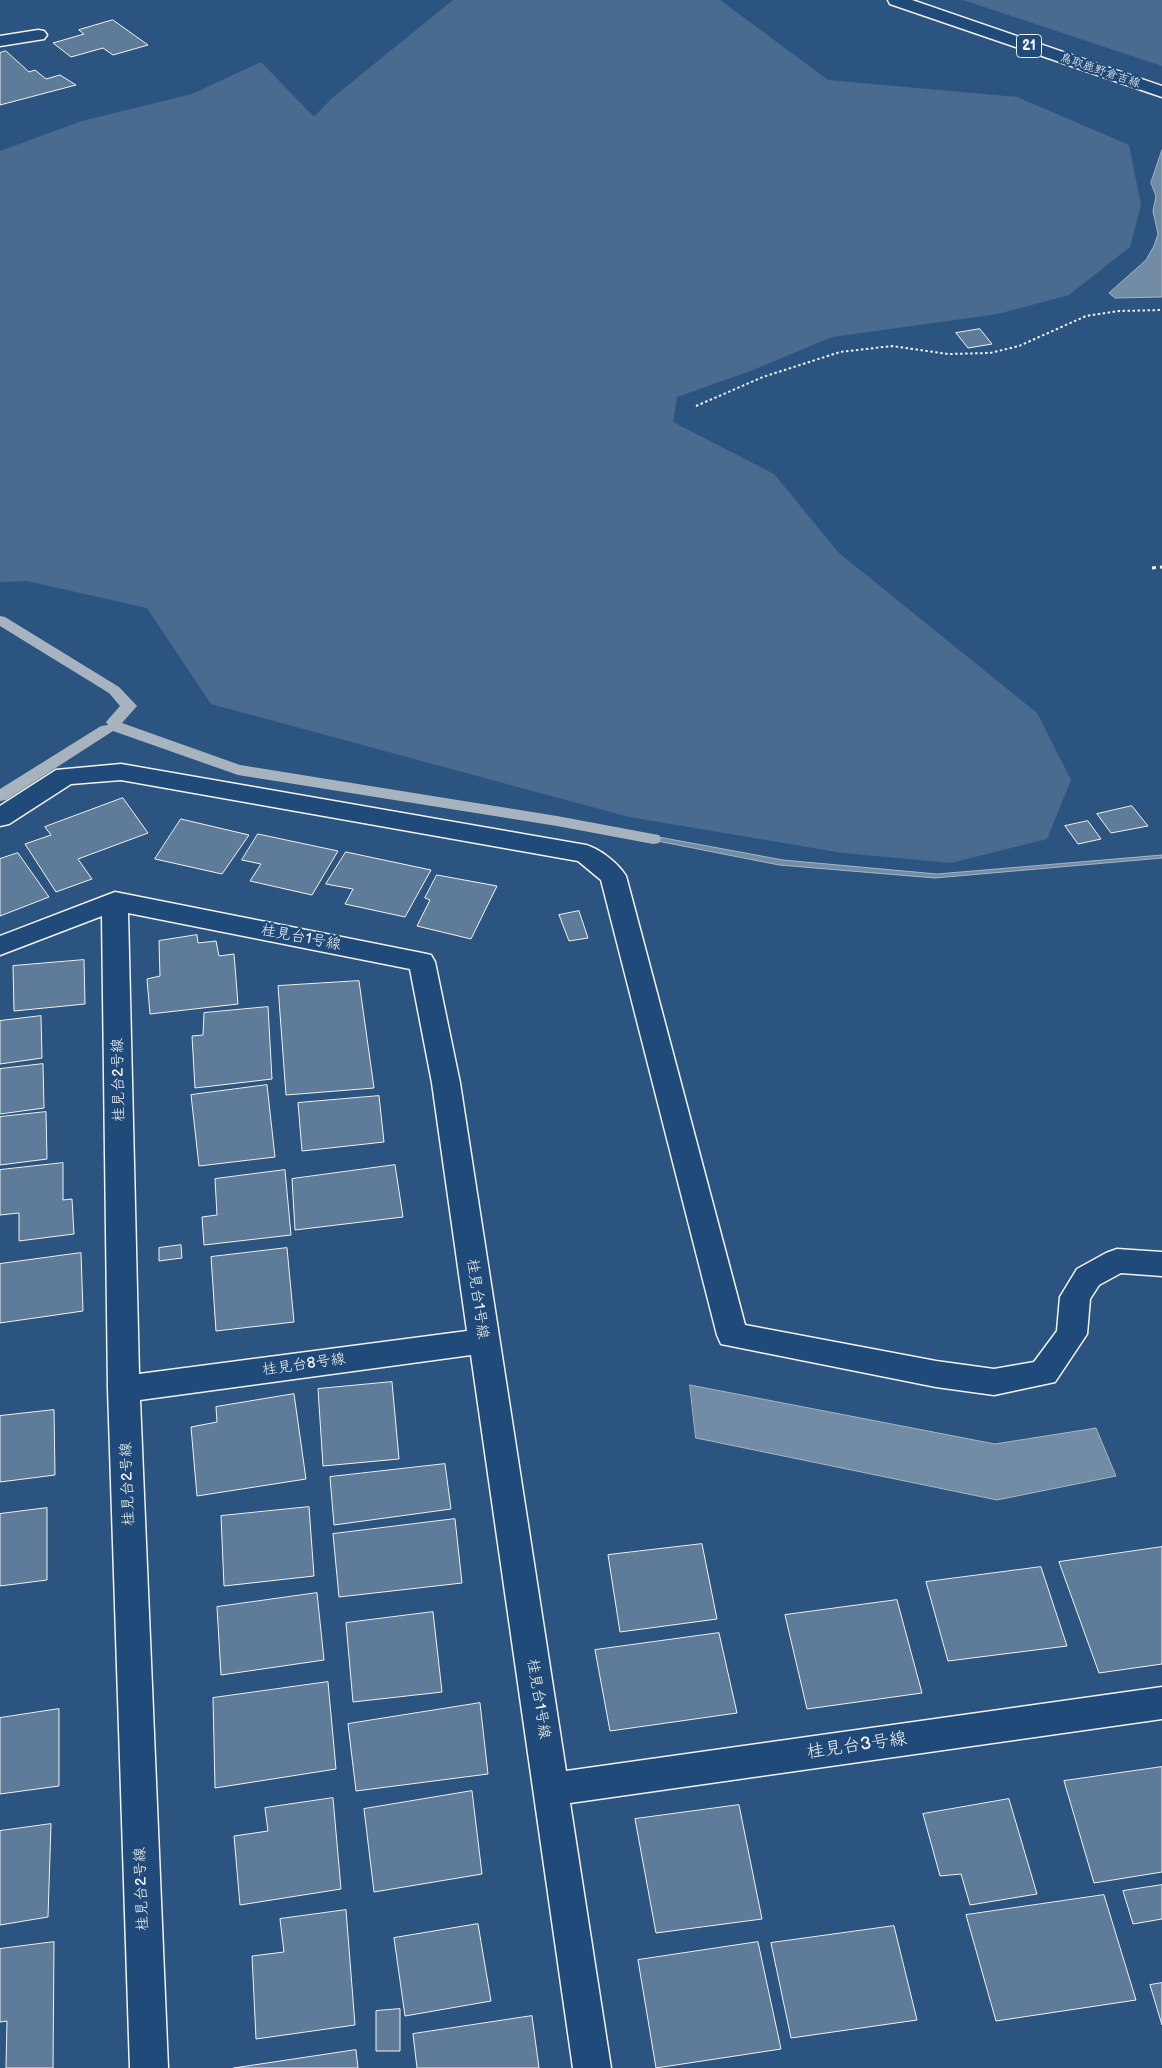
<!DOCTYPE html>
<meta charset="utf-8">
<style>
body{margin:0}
canvas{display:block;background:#2c5481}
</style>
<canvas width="1162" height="2068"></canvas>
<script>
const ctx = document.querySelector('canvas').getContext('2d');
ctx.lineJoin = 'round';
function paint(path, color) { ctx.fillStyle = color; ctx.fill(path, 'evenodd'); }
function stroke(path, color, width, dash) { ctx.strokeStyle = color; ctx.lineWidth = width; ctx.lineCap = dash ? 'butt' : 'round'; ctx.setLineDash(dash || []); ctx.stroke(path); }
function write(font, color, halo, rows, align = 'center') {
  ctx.font = font + ' "Balsamiq Sans","Klee One",sans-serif'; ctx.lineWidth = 4.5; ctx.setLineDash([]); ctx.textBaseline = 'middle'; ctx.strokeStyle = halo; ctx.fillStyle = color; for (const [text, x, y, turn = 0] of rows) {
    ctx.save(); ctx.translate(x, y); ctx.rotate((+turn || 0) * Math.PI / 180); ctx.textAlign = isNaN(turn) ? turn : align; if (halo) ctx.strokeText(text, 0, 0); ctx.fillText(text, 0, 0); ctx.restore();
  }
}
const green = new Path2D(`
 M453,0H720L828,80L1017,97L1129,145L1141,205L1130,247L1069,295L998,314L832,337L753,370L677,397L673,422L774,474L839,553L1037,713L1071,780L1047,839L951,863L843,853L629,817L211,704L147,608L27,581L0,582V151L82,121L192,94L261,62L314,117L331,99Z
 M963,0H1162V66Z`);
const water = new Path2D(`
 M1162,150V297L1115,298L1109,293L1146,260L1154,246L1158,234L1153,211L1156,196L1151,183Z
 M637,833L783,860L937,874L1162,855V858L935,878L779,865L627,835Z
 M690,1385L995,1444L1096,1428L1116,1476L997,1500L696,1438Z`);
const stream = new Path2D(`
 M0,616L5,617L119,687L137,706L122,723L240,765L557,816L653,834L659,835L661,839L659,843L653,844L557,826L238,775L113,731L6,800L0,801V789L101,726L108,725L106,722L120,706L109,693L0,626Z`);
const building = new Path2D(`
 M113,20L148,45L113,55L103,48L71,57L53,43L84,34L79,30Z
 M6,51L29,72L35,70L46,79L60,75L76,85L0,105V53Z
 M980,329L992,344L968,348L956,333Z
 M123,798L148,833L78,859L92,879L56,892L25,844L51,835L45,827Z
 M1132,806L1148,826L1111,833L1097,814Z
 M181,819L249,835L222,874L155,859Z
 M1088,821L1101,839L1078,844L1065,826Z
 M258,834L338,851L312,895L250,881L261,864L242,860Z
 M346,852L431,870L405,917L345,904L353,889L326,884Z
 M18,853L49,897L0,916V859Z
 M437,875L497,886L471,939L417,926L430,900L425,898Z
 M579,911L588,938L569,941L559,915Z
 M197,935L198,943L216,941L219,956L234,954L238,1004L150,1014L147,979L160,976L159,941Z
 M84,960L85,1004L14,1011L13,966Z
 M359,981L374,1088L286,1095L278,986Z
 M268,1007L272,1079L195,1088L192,1036L203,1035L204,1013Z
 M41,1016L42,1058L0,1064V1021Z
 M43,1064L44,1108L0,1114V1069Z
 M267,1085L275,1157L199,1166L191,1095Z
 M379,1096L384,1142L302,1151L298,1103Z
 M46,1112L47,1159L0,1165V1117Z
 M63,1163V1200L72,1199L74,1234L19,1241V1213L0,1215V1170Z
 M395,1165L403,1217L295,1230L292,1179Z
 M285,1170L291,1235L204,1245L202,1217L217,1215L215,1179Z
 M181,1245L182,1258L159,1261V1248Z
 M287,1248L294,1322L216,1331L211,1257Z
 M81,1253L83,1311L0,1323V1264Z
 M392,1382L399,1459L323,1466L318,1389Z
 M294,1394L306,1479L197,1496L191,1427L217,1422L216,1407Z
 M54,1410L55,1475L0,1482V1416Z
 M445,1464L451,1509L334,1525L330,1477Z
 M309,1507L314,1576L224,1586L221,1516Z
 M47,1508V1580L0,1586V1514Z
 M455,1519L462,1583L339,1597L333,1534Z
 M702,1544L717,1619L620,1632L608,1555Z
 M1162,1547V1664L1099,1673L1059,1562Z
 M1041,1567L1067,1646L948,1661L926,1582Z
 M317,1593L324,1660L221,1675L217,1607Z
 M897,1600L922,1693L807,1709L785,1615Z
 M433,1612L442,1692L353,1702L346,1623Z
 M719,1633L737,1713L610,1731L595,1650Z
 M328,1682L336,1769L215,1788L213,1698Z
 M480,1703L488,1774L356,1791L348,1724Z
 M59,1709V1786L0,1794V1718Z
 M1162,1767V1872L1094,1883L1064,1781Z
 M472,1791L482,1874L374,1892L364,1809Z
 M333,1798L341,1889L240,1905L234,1836L268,1831L265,1808Z
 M1009,1799L1037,1894L970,1905L961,1874L940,1876L923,1814Z
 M739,1805L762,1919L656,1933L635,1819Z
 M51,1824L48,1917L0,1925V1831Z
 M1162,1885V1919L1133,1924L1123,1891Z
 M1104,1895L1136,2000L996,2021L966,1915Z
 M346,1910L355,2025L256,2039L252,1956L284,1952L280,1919Z
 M478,1924L491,2001L405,2016L394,1938Z
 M894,1926L917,2020L791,2038L771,1943Z
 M54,1942L53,2068H6L7,2021L0,2022V1949Z
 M758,1942L781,2049L656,2068L638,1960Z
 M1162,1983V2025L1150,1985Z
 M400,2009V2051H376V2011Z
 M532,2016L539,2068H417L413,2034Z
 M356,2050L358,2068H234Z`);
const pathFar1 = new Path2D(`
 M696,406L763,377L840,352L892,346L948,354L990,353L1019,346L1086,316L1119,311L1162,310`);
const path = new Path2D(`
 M1152,568L1162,567`);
const minor = new Path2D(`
 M38,30L44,31L47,35L44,39L0,46V36Z
 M121,764L586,845C600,849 618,863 626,876L745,1325L936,1361L994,1369L1034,1362L1057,1331L1060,1297L1077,1269L1106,1253L1117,1249L1162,1252V1276L1121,1273L1099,1285L1090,1299L1087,1334L1055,1382L994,1395L936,1387L721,1344L717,1335L601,880L578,861L121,780L71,784L9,824L0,826V806L56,770Z
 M115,892L422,953L431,955L435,962L460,1083L566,1771L1162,1687V1719L570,1803L611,2068H573L471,1355L140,1400L168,2068H130L108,1389L102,916L0,955V936ZM128,913L410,969L432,1083L467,1331L139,1374Z`);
const major = new Path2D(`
 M888,0H912L1162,86V97L890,4Z`);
const farStreetnames = [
 ["鳥取鹿野倉吉線",1100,71,19]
];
const shields = [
 [1029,46,25]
];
const shieldNames = [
 ["21",1029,46]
];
const streetNames = [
 ["桂見台1号線",301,938,11],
 ["桂見台2号線",119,1080,-91],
 ["桂見台1号線",477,1299,82],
 ["桂見台8号線",304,1365,-8],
 ["桂見台2号線",128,1484,-92],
 ["桂見台1号線",538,1699,81],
 ["桂見台2号線",142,1889,-92]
];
const nearStreetnames = [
 ["桂見台3号線",857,1746,-8]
];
paint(green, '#496b90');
paint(water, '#738ca6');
stroke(water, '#a7b4c0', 1);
paint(stream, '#a7b4c0');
paint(building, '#5e7b9a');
stroke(building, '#f4f1e8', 1);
stroke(minor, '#f4f1e8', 3);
stroke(major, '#f4f1e8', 3);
stroke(pathFar1, '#f4f1e8', 2, [2.5, 2.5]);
stroke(path, '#f4f1e8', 3, [4, 4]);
paint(minor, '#1f4a7a');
paint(major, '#1f4a7a');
write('12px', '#f4f1e8', '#1f4a7a', farStreetnames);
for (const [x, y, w] of shields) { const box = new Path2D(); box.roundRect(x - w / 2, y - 11.5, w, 23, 4); ctx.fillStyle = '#1f4a7a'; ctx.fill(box); stroke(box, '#f4f1e8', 1); }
write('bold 14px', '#f4f1e8', null, shieldNames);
write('15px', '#f4f1e8', '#1f4a7a', streetNames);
write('18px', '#f4f1e8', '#1f4a7a', nearStreetnames);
</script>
